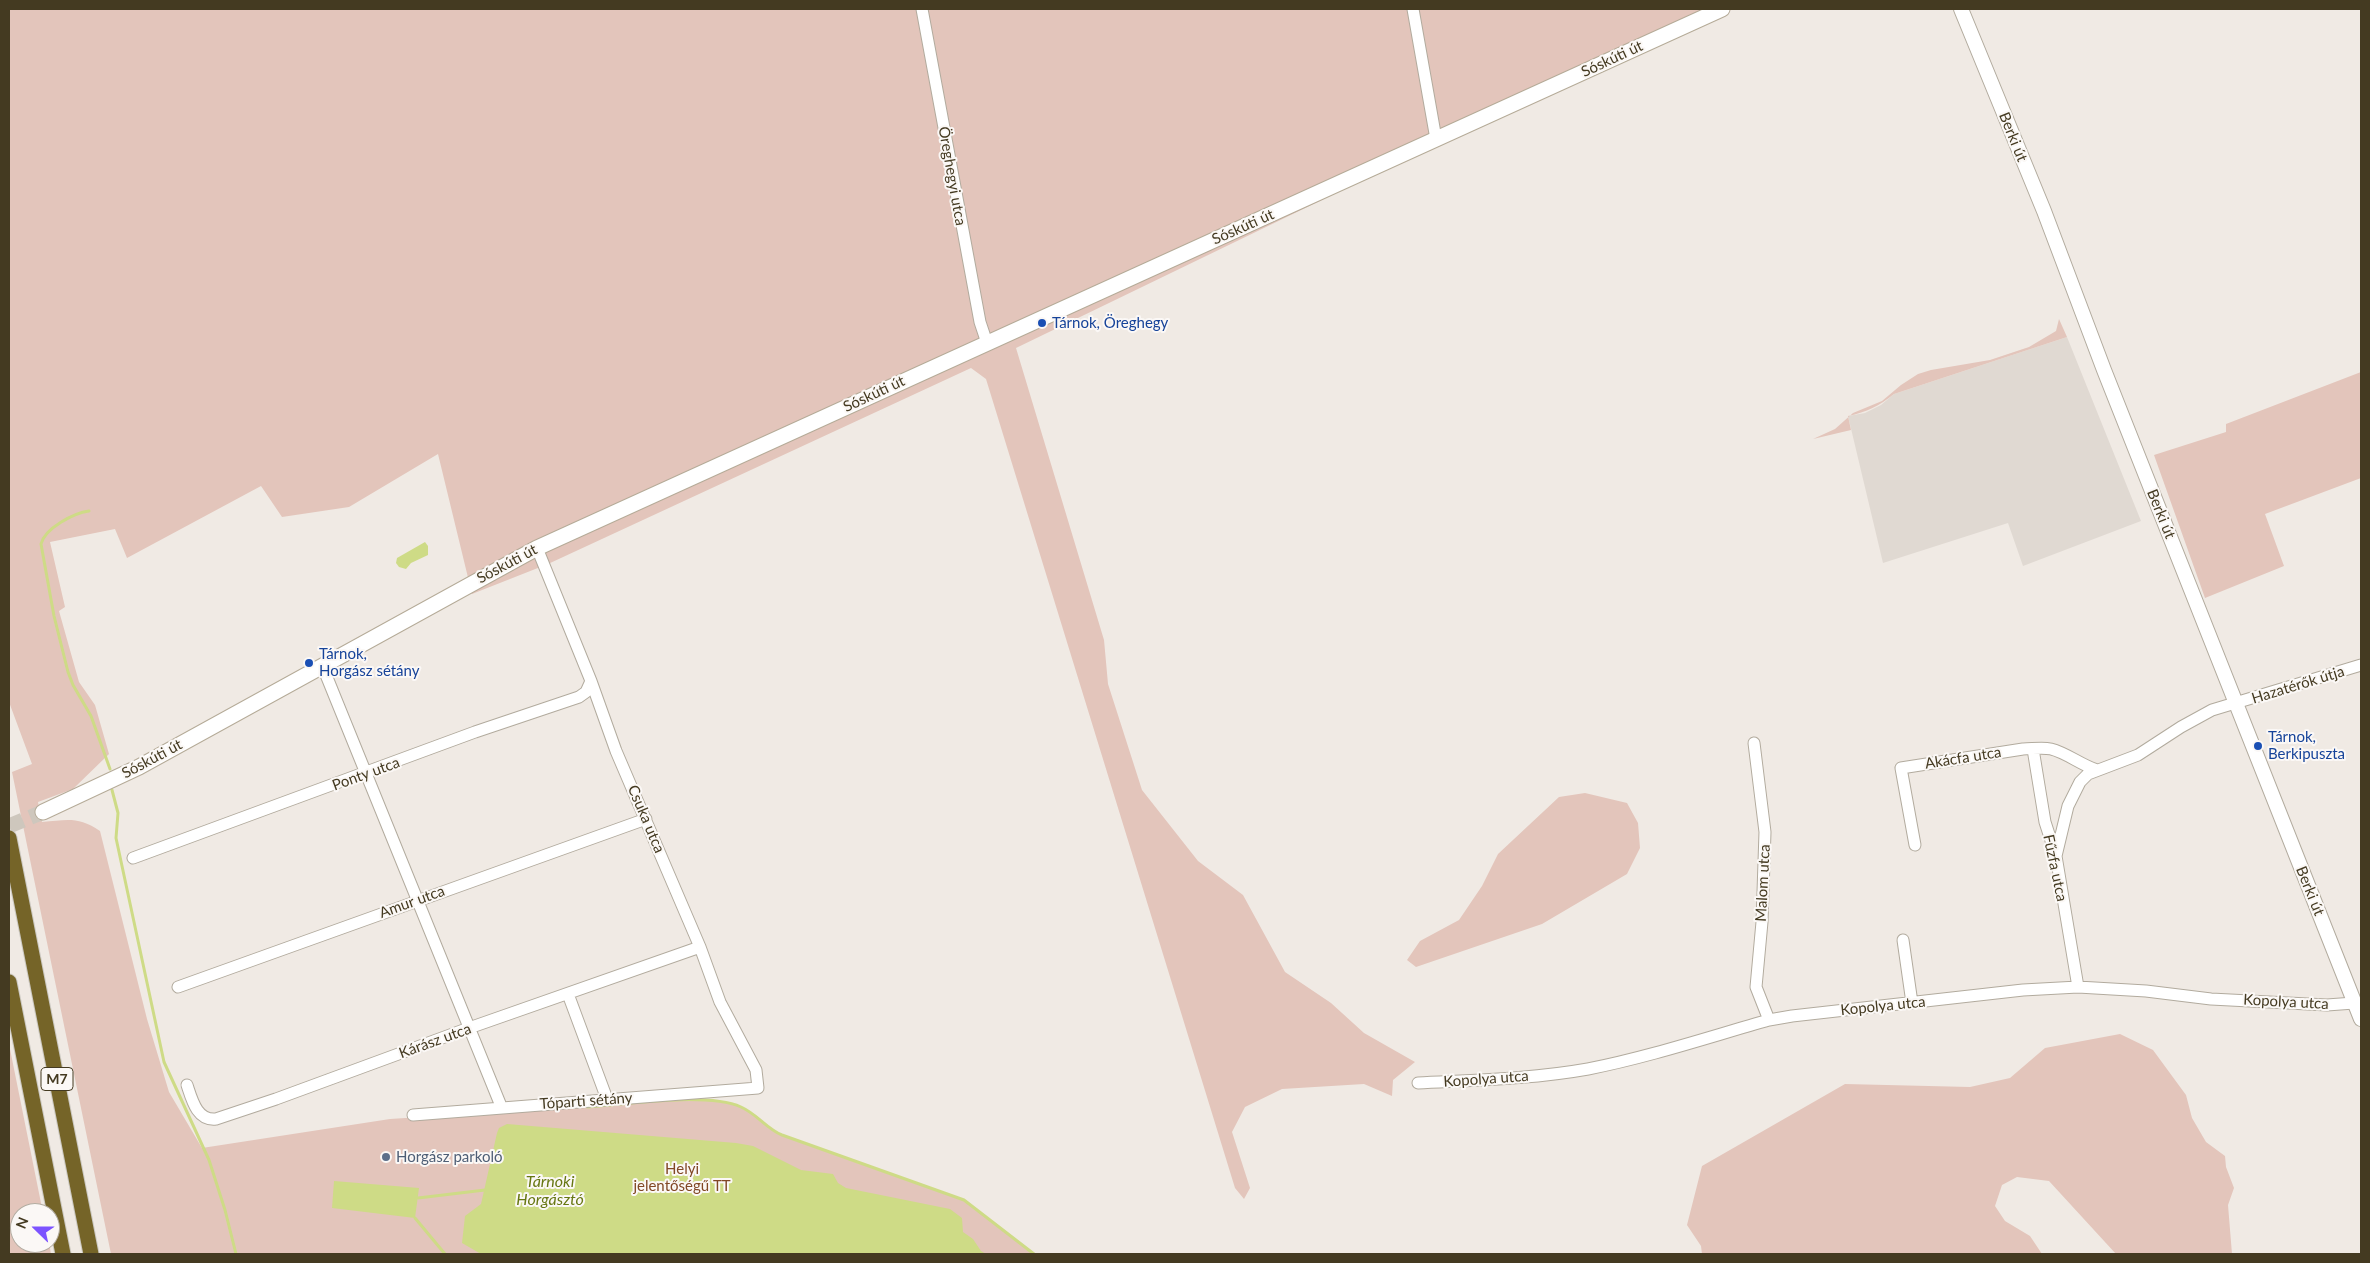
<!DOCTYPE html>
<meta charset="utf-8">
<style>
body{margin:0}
#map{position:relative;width:2370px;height:1263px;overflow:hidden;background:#f0eae4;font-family:Lato,sans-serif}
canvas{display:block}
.frame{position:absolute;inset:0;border:10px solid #443a21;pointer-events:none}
.north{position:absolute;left:10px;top:1203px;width:50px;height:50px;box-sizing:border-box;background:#fbf8f6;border:1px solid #b2aca1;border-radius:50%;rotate:292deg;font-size:14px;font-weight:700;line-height:20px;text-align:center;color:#443a21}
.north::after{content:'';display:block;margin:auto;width:18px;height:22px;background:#7c53ff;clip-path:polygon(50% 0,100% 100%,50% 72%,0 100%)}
</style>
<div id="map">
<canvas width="2370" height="1263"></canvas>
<div class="frame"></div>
<div class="north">N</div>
</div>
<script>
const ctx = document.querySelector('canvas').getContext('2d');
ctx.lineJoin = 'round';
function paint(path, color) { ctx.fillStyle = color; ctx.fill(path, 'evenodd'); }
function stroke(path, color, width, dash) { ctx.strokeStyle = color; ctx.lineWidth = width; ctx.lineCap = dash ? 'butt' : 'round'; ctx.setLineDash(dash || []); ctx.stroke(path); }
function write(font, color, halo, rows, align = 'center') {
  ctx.font = font + ' Lato,sans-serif'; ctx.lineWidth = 4; ctx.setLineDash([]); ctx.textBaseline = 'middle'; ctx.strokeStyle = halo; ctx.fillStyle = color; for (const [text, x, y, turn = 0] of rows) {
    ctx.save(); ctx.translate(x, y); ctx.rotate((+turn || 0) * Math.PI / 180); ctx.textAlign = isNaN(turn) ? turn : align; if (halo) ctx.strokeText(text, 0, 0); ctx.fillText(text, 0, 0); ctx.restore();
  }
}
const built = new Path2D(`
 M2067,337L2141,521L2023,566L2008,523L1883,563L1848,416L1865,413L1881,405L1894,394Z`);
const green = new Path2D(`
 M9,9H1733L1423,151L1016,348L1104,640L1108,684L1142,790L1198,861L1243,895L1285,972L1331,1003L1364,1033L1415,1062L1393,1080L1392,1096L1364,1084L1282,1089L1245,1107L1232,1132L1250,1188L1244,1199L1235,1188L986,379L971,368L548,564L472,594L438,454L349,507L282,517L261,486L127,558L115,529L50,542L65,607L59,611L79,682L95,705L109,754L73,789L38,802L42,822C67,820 78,816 100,831L147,1019L169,1092L202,1148L390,1119L702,1099C722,1101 740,1104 757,1116C766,1123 772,1131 782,1135L964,1200L1034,1254H111L12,772L32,764L9,702Z
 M2059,319L2067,337L1894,394C1879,406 1867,412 1848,416L1851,430L1813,439L1835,429L1853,413L1882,401L1901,385L1918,374L1931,370L1990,360L2029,347L2056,331Z
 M2361,372V478L2265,514L2284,566L2205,598L2154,455L2226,432V424Z
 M1585,793L1627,803L1638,823L1640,848L1627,874L1542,924L1416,967L1407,960L1420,941L1459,920L1482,886L1498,854L1559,797Z
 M2120,1034L2153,1050L2186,1095L2192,1118L2206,1142L2225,1156L2226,1167L2234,1188L2228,1205L2232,1254H2116L2049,1181L2017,1177L2002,1185L1995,1206L2005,1221L2030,1236L2042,1254H1702L1701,1246L1687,1225L1702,1166L1845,1084L1970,1087L2010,1078L2045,1048Z
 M9,1044L43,1213H20V1243H49L51,1254H9Z`);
const water = new Path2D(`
 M425,542L428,546V555L411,563L406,569L399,567L396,563L397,558Z
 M507,1124L736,1143L753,1146L801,1170L833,1174L838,1183L846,1188L950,1209L962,1218L963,1232L973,1239L981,1251L986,1254H481L462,1243L465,1216L481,1204L497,1133L499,1128Z
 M334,1181L419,1188L415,1218L332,1208Z`);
const stream = new Path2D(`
 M89,511C74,513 45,528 41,544L54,616L68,672L73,685L91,716L110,769
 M112,790L118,813L116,838L164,1062L209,1160L225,1210L236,1254
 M587,1107C627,1104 707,1092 741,1107C757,1114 767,1129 782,1135L964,1200L1034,1254
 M418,1198L485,1190
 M415,1218L445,1254`);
const secondaryTunnel = new Path2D(`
 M9,826L43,812`);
const minor = new Path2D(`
 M922,9L980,322L987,343
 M1413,9L1436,139
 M322,665L501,1106
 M1754,743L1765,832L1762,922L1756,987L1769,1020
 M2033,749L2045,822L2056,856L2078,987
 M1915,845L1901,768L2023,749C2032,749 2042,747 2051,749C2067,753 2081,765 2097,770
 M2056,856L2068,806L2080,782L2088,774L2138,755L2181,727L2212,710L2361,665
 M133,858L475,732L579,697L586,692L591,681
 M1903,940L1912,1003
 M178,987L646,819
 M568,994L607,1099
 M1418,1083C1475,1080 1532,1079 1588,1069C1649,1057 1709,1037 1769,1020L1792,1016L2023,990L2078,987L2146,991L2211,999L2327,1005L2354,1003
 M187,1085C192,1100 197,1121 216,1119L276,1099L469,1028L700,947
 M413,1115L758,1088L756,1070L720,1002L700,947L616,751L591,681L537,548`);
const tertiary = new Path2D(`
 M1961,9L2044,211L2104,370L2361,1019`);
const secondary = new Path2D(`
 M43,812L139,767L537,548L1722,9`);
const motorway = new Path2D(`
 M9,838L91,1254
 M9,982L63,1254`);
const markers = [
 [1042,323,5,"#1a4fb4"],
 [309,663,5,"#1a4fb4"],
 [2258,746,5,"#1a4fb4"],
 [386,1157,5,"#5c6f8a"]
];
const shields = [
 [57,1079,32]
];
const shieldNames = [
 ["M7",57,1079]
];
const streetNames = [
 ["Sóskúti út",1612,59,-25],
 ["Berki út",2013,137,68],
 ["Öreghegyi utca",952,176,80],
 ["Sóskúti út",1243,227,-24],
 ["Sóskúti út",874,394,-25],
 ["Berki út",2161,514,68],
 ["Sóskúti út",507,564,-28],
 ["Hazatérők útja",2298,685,-17],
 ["Akácfa utca",1963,758,-9],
 ["Sóskúti út",152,759,-28],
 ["Ponty utca",366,774,-20],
 ["Csuka utca",646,819,67],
 ["Fűzfa utca",2055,868,78],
 ["Malom utca",1763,883,-87],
 ["Berki út",2310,891,68],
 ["Amur utca",412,902,-20],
 ["Kopolya utca",2286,1002,3],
 ["Kopolya utca",1883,1006,-6],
 ["Kárász utca",435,1041,-20],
 ["Kopolya utca",1486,1079,-4],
 ["Tóparti sétány",586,1101,-4]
];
const transitNames = [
 ["Tárnok, Öreghegy",1052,323],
 ["Tárnok,",319,654],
 ["Horgász sétány",319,671],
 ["Tárnok,",2268,737],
 ["Berkipuszta",2268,754]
];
const serviceNames = [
 ["Horgász parkoló",396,1157]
];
const parkNames = [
 ["Helyi",682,1169],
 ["jelentőségű TT",682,1186]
];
const waterNames = [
 ["Tárnoki",550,1182],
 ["Horgásztó",550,1200]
];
paint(built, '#e0d9d2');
paint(green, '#e3c5bb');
paint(water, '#cedb86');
stroke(stream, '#cedb86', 3);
stroke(secondaryTunnel, '#cec7bd', 15, [15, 8]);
stroke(minor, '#b2ab9e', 13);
stroke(tertiary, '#b2ab9e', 16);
stroke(secondary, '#b5ab98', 17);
stroke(motorway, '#cbc8c1', 17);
stroke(minor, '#fff', 11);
stroke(tertiary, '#fff', 14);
stroke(secondary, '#fff', 15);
stroke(motorway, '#756428', 15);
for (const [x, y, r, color] of markers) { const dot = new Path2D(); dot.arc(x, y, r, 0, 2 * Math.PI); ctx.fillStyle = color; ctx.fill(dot); stroke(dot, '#fbf8f6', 2); }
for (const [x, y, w] of shields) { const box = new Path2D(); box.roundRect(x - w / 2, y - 11.5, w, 23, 4); ctx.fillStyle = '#fbf8f6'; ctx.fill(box); stroke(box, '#443a21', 1); }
write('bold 14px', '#443a21', null, shieldNames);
write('15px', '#443a21', '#fbf8f6', streetNames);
write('15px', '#164399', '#fbf8f6', transitNames, 'left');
write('15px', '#4e5e75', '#fbf8f6', serviceNames, 'left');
write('15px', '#814825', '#fbf8f6', parkNames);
write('italic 16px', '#677712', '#fbf8f6', waterNames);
</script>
